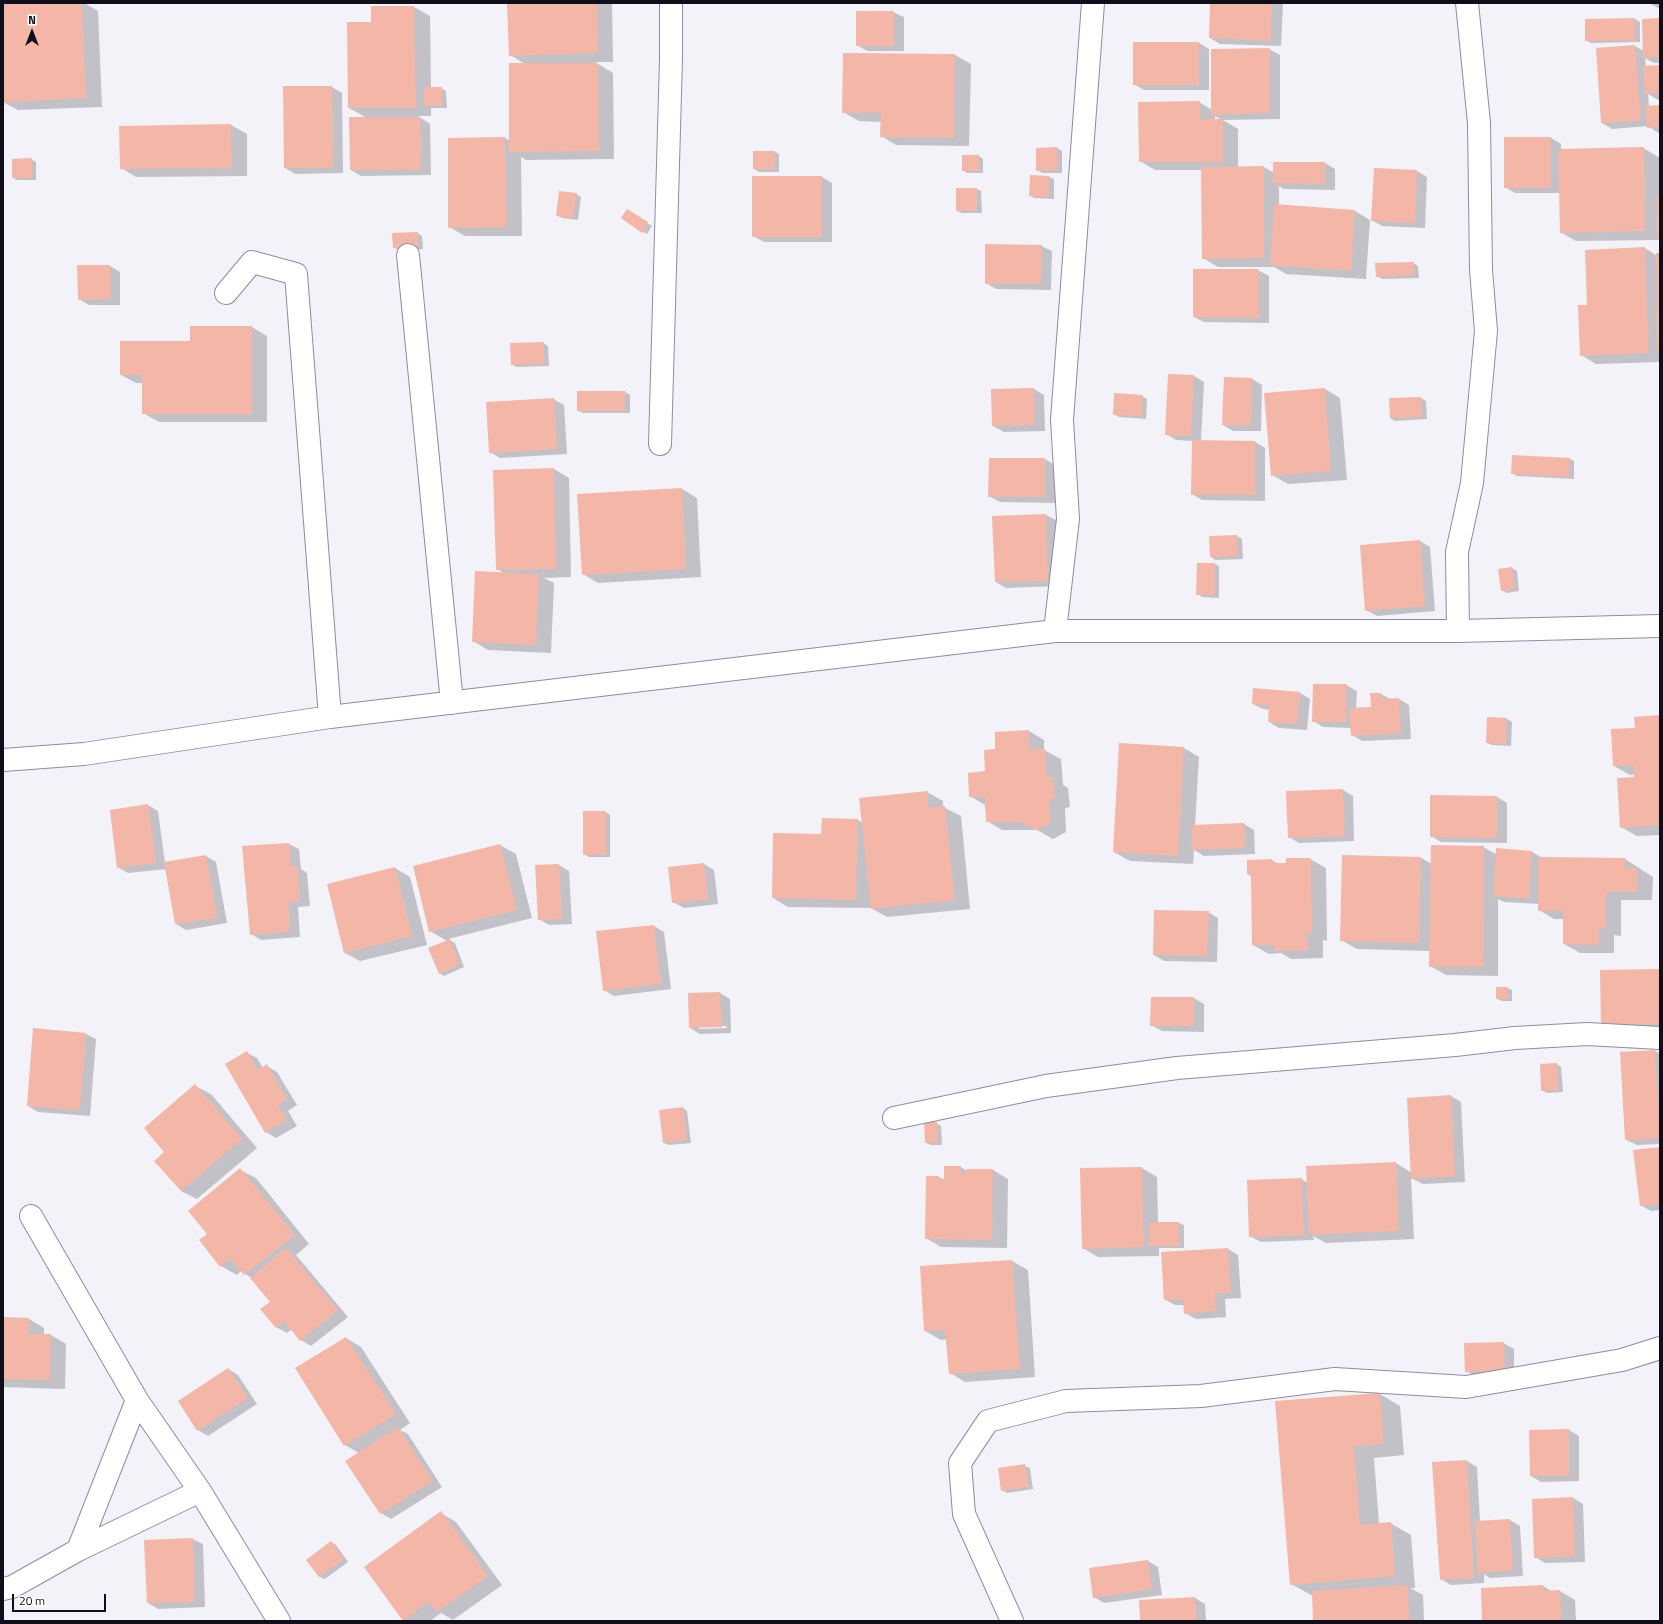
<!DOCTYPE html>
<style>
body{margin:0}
#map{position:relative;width:1663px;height:1624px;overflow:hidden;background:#f3f2f9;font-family:"Titillium Web",sans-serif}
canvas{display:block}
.frame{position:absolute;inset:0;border:4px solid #100e1a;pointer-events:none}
.north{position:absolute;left:12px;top:12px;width:40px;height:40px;-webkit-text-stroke:3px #fff;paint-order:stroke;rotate:0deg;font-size:11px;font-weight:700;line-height:16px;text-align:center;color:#100e1a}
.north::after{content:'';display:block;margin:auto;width:14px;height:18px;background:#100e1a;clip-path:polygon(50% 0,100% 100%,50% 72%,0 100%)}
.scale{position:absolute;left:12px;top:1594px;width:94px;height:18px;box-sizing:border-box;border:2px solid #100e1a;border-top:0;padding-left:5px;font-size:12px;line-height:14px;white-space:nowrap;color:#100e1a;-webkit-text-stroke:3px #fff;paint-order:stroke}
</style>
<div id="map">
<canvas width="1663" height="1624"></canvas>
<div class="frame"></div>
<div class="north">N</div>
<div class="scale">20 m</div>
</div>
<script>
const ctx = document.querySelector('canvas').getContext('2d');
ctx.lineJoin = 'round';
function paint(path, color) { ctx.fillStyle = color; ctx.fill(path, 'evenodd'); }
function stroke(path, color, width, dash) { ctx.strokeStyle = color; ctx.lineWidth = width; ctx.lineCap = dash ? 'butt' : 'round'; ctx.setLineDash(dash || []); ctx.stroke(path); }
const shadow = new Path2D(`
 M52,3H84L98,11L102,107L18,110L3,102V5Z
 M508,3H612L613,62H595L613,73L614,159L526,160L521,157L522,236H465L449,227V139L505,138L510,141L525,64L510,55Z
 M1211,3H1283L1281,46L1220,44L1210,38Z
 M1649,3H1660V9Z
 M372,7H414L430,16L431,88H441L446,91L447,108H431V116H418L430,124L431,175L361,176L351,170L367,118L349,108L372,23Z
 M893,12L904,17V51H867L857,45Z
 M1635,19L1640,22V42L1591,43L1586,40V20Z
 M1660,19V63H1654L1645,58L1646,67L1660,66V101L1648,94L1649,107L1660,106V134L1648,126L1612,129L1602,123L1635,46L1644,51Z
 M1199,43L1209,49V90H1144L1134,84Z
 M1269,49L1280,55V119L1222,120L1215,116V120H1223L1238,129V167H1264L1274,173L1325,163L1335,169V190L1284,189L1279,186V206L1355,211L1370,220L1366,279L1286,274L1274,267H1218L1203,258L1202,170H1155L1140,161L1199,102L1212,110Z
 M844,54L955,55L971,64L969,146L896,145L881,136V122L859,121L843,112Z
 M332,87L342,93L343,173L295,174L285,168Z
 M231,125L247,134V176L136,177L121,168L120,127Z
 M1551,138L1561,144V150L1643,148L1660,158V240L1576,241L1560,232V193H1515L1505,187Z
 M1057,148L1062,151V173H1042L1037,170V149Z
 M775,152L779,154V172H759L754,169Z
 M979,156L983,159V173H967L963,170Z
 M31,159L36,162V180H17L13,178Z
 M1417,171L1427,177L1425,228L1382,226L1372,220Z
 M1031,176L1049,177L1054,179V199L1034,198L1030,195Z
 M822,177L832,183V242H764L753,236Z
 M977,189L981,191L982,213H962L957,211Z
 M576,194L581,197L578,220L562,218L557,215Z
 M627,210L652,226L647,234L643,232Z
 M417,233L422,236L423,249L398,250L393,247Z
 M1041,246L1052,251L1051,290L996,289L986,283Z
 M1645,248L1657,256L1660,254V362L1596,364L1581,355L1588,306Z
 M1413,263L1418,266L1419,278L1382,279L1377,276Z
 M110,266L120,272V305H89L79,299Z
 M1258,270L1269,276V323L1204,322L1194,317Z
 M252,327L267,336V422H159L143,413V383H136L121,375L191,342Z
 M543,343L548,346L549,366L516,367L512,364Z
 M1194,376L1204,382L1201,441L1255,442L1265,448V501L1202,500L1192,494L1193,441L1176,440L1166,434Z
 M1225,378L1252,379L1262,385L1261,431H1233L1223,425Z
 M1034,389L1044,395L1045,431L1004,432L993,426L992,390Z
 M1325,389L1340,398L1347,480L1288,484L1272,475Z
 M625,392L630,395V413H583L578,411Z
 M1142,396L1147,399L1146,419L1119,417L1114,414Z
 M1421,398L1426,401L1427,419L1395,421L1390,418V399Z
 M553,399L564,405L567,454L500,458L490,452Z
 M990,459H1045L1055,465V503L1000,502L989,496Z
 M1570,459L1574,461V479L1517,476L1512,473Z
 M554,469L569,478L571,577L544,578L554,583L551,653L488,650L473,641L504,573L497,569Z
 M682,489L697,498L701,577L598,583L583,574Z
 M1046,515L1056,520L1058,586L1006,588L996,582Z
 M1237,536L1242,539L1243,559L1215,560L1211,557Z
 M1420,541L1430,547L1435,611L1377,616L1366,610Z
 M1215,564L1219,566V598L1202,597L1198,594Z
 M1512,568L1517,571L1519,591L1507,593L1502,590Z
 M1346,685L1357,691L1356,709L1372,708L1381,694L1392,700L1399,699L1409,705L1411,739L1362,741L1352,735L1351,728L1323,727L1313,721Z
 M1300,693L1310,699L1307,730L1279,728L1269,722L1270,710L1263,709L1253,704Z
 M1660,716V835L1637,836L1621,827L1635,774L1630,775L1614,766L1636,729Z
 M1507,719L1512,722L1511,746L1492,745L1487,743Z
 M1029,731L1044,740V750L1061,759L1063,785L1068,788L1070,807L1065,808L1066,832L1053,839L1037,830H1002L987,821L985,805L970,796L986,772L996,749Z
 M1184,748L1199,757L1195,826L1244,824L1254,830L1255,854L1204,856L1194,850L1193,864L1130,861L1114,852Z
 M1343,790L1353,796L1354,841L1299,843L1289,837Z
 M927,792L943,801V807L961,816L970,909L887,917L871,908L788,907L773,898L822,835L858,820L863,823Z
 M1497,797L1507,803V843L1441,842L1431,836Z
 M148,805L158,811L165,863L206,856L216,862L227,923L186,930L176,924L167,869L128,873L118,867Z
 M606,812L610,815V857H589L584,854Z
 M289,844L299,849L301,869L307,873L310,906L298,907L300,937L261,940L251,934Z
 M500,845L516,854L532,918L448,939L455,943L464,967L444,976L439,973L447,941L430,931Z
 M1483,847L1496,854L1497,849L1532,852L1543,858L1625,859L1653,877L1652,900H1621V936L1614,935V953H1580L1564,944V919H1554L1539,910V904L1504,902L1498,899V976L1446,975L1430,966V951L1357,949L1341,940L1421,858L1432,864Z
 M1310,859L1326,868L1327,941L1323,940V958L1291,959L1281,953L1269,954L1253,945L1252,875L1272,860L1278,864Z
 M704,864L714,870L718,904L684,908L673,902Z
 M559,865L569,871L572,924L549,925L539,919L536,866Z
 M395,868L410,877L427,945L360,961L345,953Z
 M1208,912L1218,918L1217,962L1164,961L1154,955Z
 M654,926L664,932L671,989L614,996L604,990Z
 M1660,970V1029L1613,1031Z
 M1507,988L1512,990V1001H1502L1497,999Z
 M720,993L730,999L731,1033L700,1034L690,1028ZM726,1026L727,1028L699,1029V1027Z
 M1152,998H1194L1204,1004V1032L1162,1031L1151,1025Z
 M86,1034L96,1039L90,1116L38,1112L28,1106Z
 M1655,1051L1660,1054V1144L1637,1145L1626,1140Z
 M247,1053L257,1058L263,1068L267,1066L277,1072L297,1105L288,1111L297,1126L276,1138L266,1132Z
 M1557,1064L1561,1067L1563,1092L1547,1093L1542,1090Z
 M195,1086L211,1094L257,1148L197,1199L181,1191L166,1152Z
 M1451,1096L1461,1102L1465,1182L1423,1184L1411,1178L1414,1239L1326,1243L1313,1236L1314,1240L1261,1242L1250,1236L1301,1179L1308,1183L1396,1163L1412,1173Z
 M683,1108L687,1111L691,1143L669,1145L664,1143Z
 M936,1123L941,1126L942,1145H931L926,1143Z
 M1660,1148V1210L1651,1211L1640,1205Z
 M960,1167L968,1171L993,1170L1008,1179L1007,1248L941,1247L926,1238L938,1177L945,1180Z
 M1142,1168L1157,1177L1158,1223H1179L1184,1225V1248H1159V1256L1098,1257L1083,1248Z
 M240,1170L256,1178L309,1244L296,1255L348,1317L311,1346L301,1340L292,1329L287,1333L276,1327L272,1302L253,1279L241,1271L237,1275L221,1266L209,1234Z
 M1228,1249L1238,1255L1241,1298L1225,1299L1226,1317L1196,1319L1185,1313V1305H1175L1164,1299L1162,1253Z
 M1012,1261L1028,1270L1035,1377L965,1382L950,1373L947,1339L941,1340L925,1331L921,1267Z
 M29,1319L44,1328V1335H51L66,1344L65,1389L3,1387V1325Z
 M346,1338L361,1347L410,1423L400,1430L408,1434L442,1487L391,1519L381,1513L347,1461L359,1453L345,1445L297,1369Z
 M1503,1343L1514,1349V1376L1476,1377L1466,1371Z
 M228,1369L238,1375L257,1404L208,1436L198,1430Z
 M1380,1394L1400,1406L1404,1455L1374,1458L1379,1524L1390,1523L1411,1535L1415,1588H1410L1423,1595L1424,1621H1314L1313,1596L1291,1584L1276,1402Z
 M1569,1430L1579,1436V1481L1541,1482L1531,1476Z
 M1467,1461L1477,1467L1480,1522L1510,1520L1520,1526L1523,1576L1490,1578L1484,1574V1583L1451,1585L1441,1579Z
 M1025,1466L1030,1468L1033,1489L1007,1493L1002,1490Z
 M1573,1498L1583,1504L1585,1562L1545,1563L1535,1557Z
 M441,1513L456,1522L502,1585L453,1620L441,1613L430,1621H406L404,1620Z
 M192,1539L203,1544L205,1607L158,1609L148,1603Z
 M331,1542L336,1545L348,1562L325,1579L320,1577L308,1560Z
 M1148,1561L1158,1567L1162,1595L1104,1603L1094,1597Z
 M1543,1586L1553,1592L1560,1591L1575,1600L1576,1621H1483Z
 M1195,1598L1205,1604L1206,1621H1141L1140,1601Z`);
const building = new Path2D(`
 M28,3H82L86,98L3,102V4Z
 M507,3H597L598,53L509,56Z
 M1210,3H1272L1271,41L1209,38Z
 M371,6H414L416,108H348L347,22H371Z
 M856,11H894V46H856Z
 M1635,18V40L1585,41V19Z
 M1660,18V57L1643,58L1642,19Z
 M1133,42H1199V85H1133Z
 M1635,45L1641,121L1601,123L1596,48Z
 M1270,48V113L1211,115V49Z
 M843,53L955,54L954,138L880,137L881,113H842Z
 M509,63H598L599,151L509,152Z
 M1660,65V93L1645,94L1643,66Z
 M283,86H332L333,168H284Z
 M424,87H442V106H424Z
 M1200,101V119H1223V162H1139L1138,102Z
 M1660,105V127L1647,128L1645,106Z
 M349,117H420L421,170H350Z
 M231,124L232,168L120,169L119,126Z
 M505,137L507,227L448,228V138Z
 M1504,137H1551V188H1504Z
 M1057,147L1058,170L1036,171V148Z
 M1644,147L1645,231L1560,233L1558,149Z
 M753,151H775V169H753Z
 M962,155H979V171H962Z
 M32,158V178H12V159Z
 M1273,162H1325V184L1273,183Z
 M1264,166V258L1202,259L1201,167Z
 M1374,168L1417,170L1415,223L1371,221Z
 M1030,175L1049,176V197L1029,196Z
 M752,176H822V237H752Z
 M956,188H977V211H956Z
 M559,191L577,193L573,218L556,216Z
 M1660,196V238H1657L1656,197Z
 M1274,204L1355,210L1351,271L1270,265Z
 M627,209L648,222L642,233L621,218Z
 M418,232V247L393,248L392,233Z
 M985,244L1042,245L1041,284H985Z
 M1645,247L1649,353L1580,356L1578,305H1587L1585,250Z
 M1656,253H1660V350H1657Z
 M1414,262V275L1376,277L1375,263Z
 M77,265H110L111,299L78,300Z
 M1193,269H1259V318L1193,317Z
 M190,326H252V414H142V375H120V341H190Z
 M544,342V364L511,365L510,343Z
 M1168,374L1194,375L1191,436L1165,435Z
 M1224,377L1252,378L1251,426L1222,425Z
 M1034,388L1035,425L992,426L991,389Z
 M1325,388L1331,471L1271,476L1264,393Z
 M577,391H625V411H577Z
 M1114,393L1143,395L1142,416L1113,415Z
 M1421,397L1422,417L1390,418L1389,398Z
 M554,398L557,449L489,453L486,402Z
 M1192,440L1255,441V495H1191Z
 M1512,455L1570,458L1569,477L1511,474Z
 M989,458H1045V497H988Z
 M554,468L556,569L496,570L493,470Z
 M682,488L686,569L582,575L577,494Z
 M1046,514L1048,581L995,582L992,516Z
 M1237,535L1238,556L1210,557L1209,536Z
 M1420,540L1425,606L1365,611L1360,545Z
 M1197,563H1215V595H1196Z
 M1512,567L1515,589L1501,591L1498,569Z
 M475,571L539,574L536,645L472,642Z
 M1313,684H1347L1346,722H1312Z
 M1253,688L1300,692L1297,724L1268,722L1269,706L1252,704Z
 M1370,693H1381L1382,699L1399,698L1401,733L1351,736L1349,708L1371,707Z
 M1660,715V825L1620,828L1617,778L1634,777L1633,765L1613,766L1611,729L1635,728L1634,717Z
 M1487,717L1507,718L1506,744L1486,743Z
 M1029,730V749H1045L1047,777L1053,778L1055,798L1049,800L1051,823L1036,830L1020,822H986L985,797H969L968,773L985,771L984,750L995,749V732Z
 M1119,743L1184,747L1178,856L1113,852Z
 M1343,789L1345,836L1288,838L1286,791Z
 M928,791L929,808L945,806L955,900L871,909L859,798Z
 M1430,795L1497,796V838L1430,837Z
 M148,804L156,863L117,868L110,810Z
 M583,811H606V855H583Z
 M822,818L858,819L856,900L772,898L773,833L821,834Z
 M1244,823L1245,848L1192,850L1191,825Z
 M289,843L291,867L297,866L300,901L288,902L290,931L250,935L242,846Z
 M500,844L517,910L429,932L413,866Z
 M1431,845L1484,846L1483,967H1429Z
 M1496,848L1532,851L1529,899L1493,896Z
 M206,855L217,918L175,924L164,862Z
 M1342,855L1421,857L1419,943L1340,941Z
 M1538,857L1625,858V868H1637V892H1606V928L1599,927V945L1563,944V911H1538Z
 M1286,858H1311L1312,933L1307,932L1308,950L1274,951V945H1252L1251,876L1247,874V860L1272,859L1273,863H1286Z
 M704,863L708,899L672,903L668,867Z
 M559,864L562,919L538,920L535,865Z
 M395,867L412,936L344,953L327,884Z
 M1154,910L1209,911L1207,956L1153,955Z
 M654,925L661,984L603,991L596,931Z
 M450,939L460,965L439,974L428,948Z
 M1660,969V1024L1601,1025L1600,970Z
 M1496,987H1508V999H1496Z
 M720,992L722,1027L689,1028L688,993Z
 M1151,997H1194V1026H1150Z
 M33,1028L86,1033L80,1110L27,1106Z
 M1655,1050L1660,1138L1625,1140L1620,1052Z
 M247,1051L258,1070L267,1064L287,1099L278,1105L287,1120L265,1133L225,1064Z
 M1557,1063L1558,1090L1541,1091L1540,1064Z
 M195,1084L242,1139L181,1191L154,1161L164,1152L144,1128Z
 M1451,1095L1455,1176L1411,1179L1407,1098Z
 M683,1107L687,1140L663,1143L659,1110Z
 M924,1122H937L938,1143H925Z
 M1660,1147V1204L1640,1206L1633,1150Z
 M1396,1162L1399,1231L1309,1235L1306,1166Z
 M944,1166H961V1173H967V1169H993L992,1240L925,1239L926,1176H939V1179H944Z
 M1142,1167L1144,1247L1082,1249L1080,1168Z
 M240,1168L295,1235L244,1275L230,1259L220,1267L199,1240L207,1234L188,1211Z
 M1302,1178L1304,1235L1249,1237L1247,1180Z
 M1149,1222H1179V1246H1149Z
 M286,1248L338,1310L300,1341L284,1321L276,1328L260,1309L270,1302L250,1278Z
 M1228,1248L1231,1293H1215L1216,1311L1184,1314L1183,1299L1164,1300L1161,1252Z
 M1012,1260L1020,1369L949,1374L945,1330L924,1331L920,1266Z
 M3,1317L29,1318L28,1334H51L50,1380L3,1379Z
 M346,1337L396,1414L344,1446L295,1368Z
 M1504,1342L1505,1371L1465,1372L1464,1343Z
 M228,1368L248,1398L197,1431L178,1401Z
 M1380,1393L1384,1444L1354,1446L1360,1525L1391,1522L1395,1576L1290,1585L1275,1401Z
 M398,1427L433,1481L380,1514L345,1461Z
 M1569,1429V1476H1530L1529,1430Z
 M1467,1460L1474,1578L1440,1580L1432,1462Z
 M1025,1464L1029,1487L1001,1491L998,1468Z
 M1573,1497L1575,1556L1534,1558L1532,1499Z
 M441,1511L488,1576L437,1612L429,1602L403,1621L364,1567Z
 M1510,1519L1513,1570L1478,1573L1475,1521Z
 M193,1538L195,1602L147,1603L144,1540Z
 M331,1541L344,1559L319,1577L306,1560Z
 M1148,1560L1152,1589L1093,1598L1089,1568Z
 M1407,1585L1410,1621H1313L1312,1591Z
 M1543,1585L1544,1591L1560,1590L1562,1621H1482L1481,1588Z
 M1195,1597L1197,1621H1140L1139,1600Z`);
const street = new Path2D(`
 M408,255L452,703
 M226,293L252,262L296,274L330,717
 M660,444L671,59V3
 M1055,631L1068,519L1062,420L1093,3
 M1458,631L1457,552L1472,483L1486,331L1481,270L1479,123L1467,3
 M3,760L84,754L330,717L1055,631H1458L1660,626
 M894,1118L1046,1086L1177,1068L1455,1045L1515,1038L1587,1034L1660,1038
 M31,1216L137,1400L200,1491L279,1621
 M78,1550L137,1400
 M3,1589L12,1587L78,1550L200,1491
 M1012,1621L964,1514L960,1463L988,1421L1066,1401L1201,1396L1335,1379L1466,1387L1622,1360L1660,1348`);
paint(shadow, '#0003');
paint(building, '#f3b6a7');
stroke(street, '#8f8aab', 24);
stroke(street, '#fff', 22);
</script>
